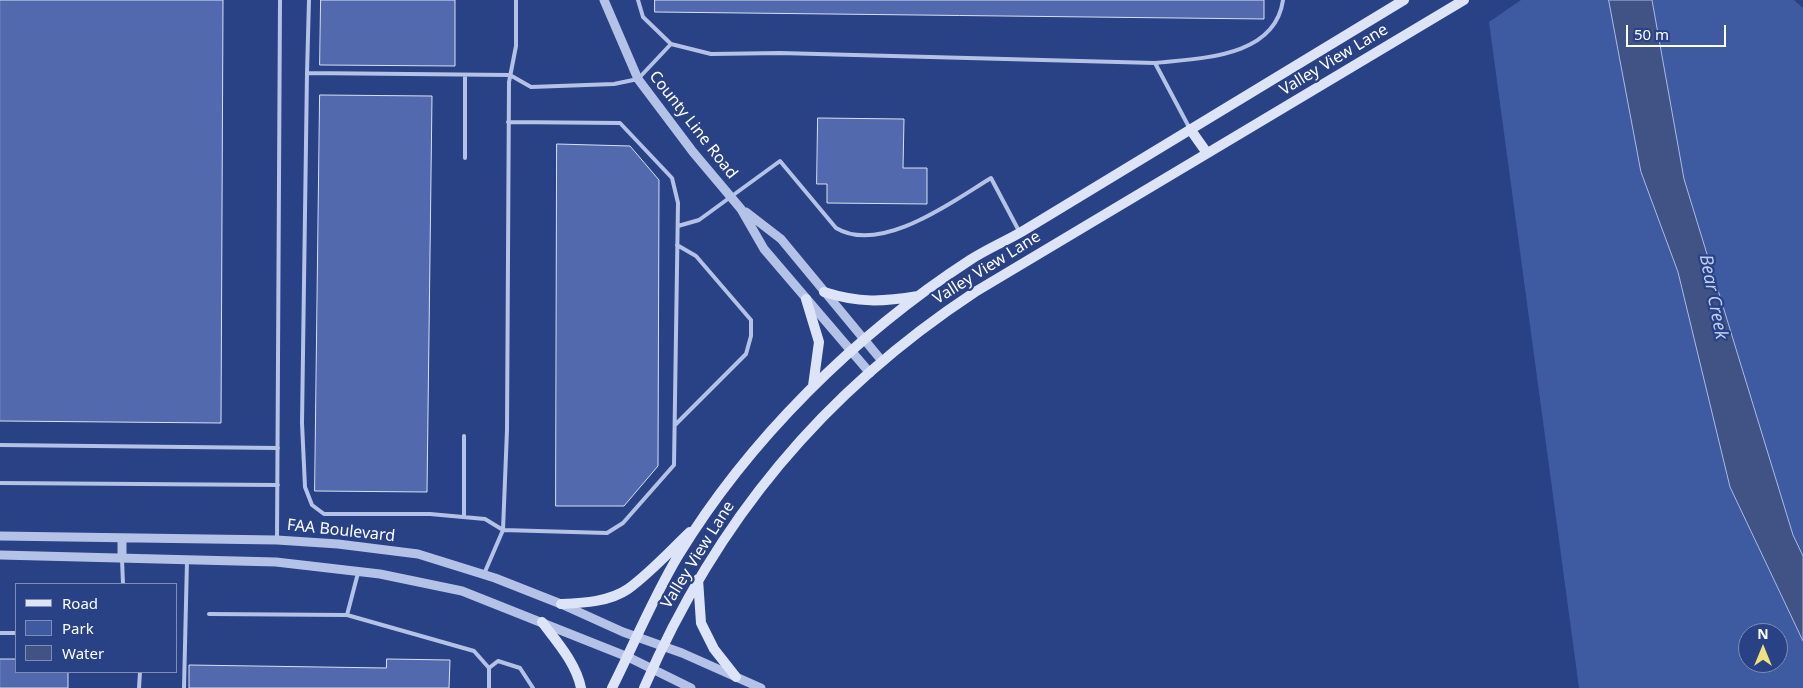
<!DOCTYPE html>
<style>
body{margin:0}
#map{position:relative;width:1803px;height:688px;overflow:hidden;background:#294185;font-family:"Noto Sans",sans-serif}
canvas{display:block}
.legend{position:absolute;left:15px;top:583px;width:162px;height:90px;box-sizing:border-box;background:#294185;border:1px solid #7f8db6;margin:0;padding:6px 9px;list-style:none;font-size:15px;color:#fff}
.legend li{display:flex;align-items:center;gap:10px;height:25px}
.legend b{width:25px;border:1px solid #7f8db6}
.north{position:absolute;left:1738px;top:623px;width:50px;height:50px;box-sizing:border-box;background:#294185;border:1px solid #7f8db6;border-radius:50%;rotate:0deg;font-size:14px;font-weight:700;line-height:20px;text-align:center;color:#fff}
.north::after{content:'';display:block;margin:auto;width:18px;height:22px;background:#efe17b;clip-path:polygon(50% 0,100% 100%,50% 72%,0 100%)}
.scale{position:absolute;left:1626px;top:25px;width:100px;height:22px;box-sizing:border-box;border:2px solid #fff;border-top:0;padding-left:6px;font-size:15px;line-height:18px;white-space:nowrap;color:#fff;-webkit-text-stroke:4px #294185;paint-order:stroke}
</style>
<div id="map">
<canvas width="1803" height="688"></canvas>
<ul class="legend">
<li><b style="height:6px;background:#dde4f7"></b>Road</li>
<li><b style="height:14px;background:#3e5aa1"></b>Park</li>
<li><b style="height:14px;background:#415384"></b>Water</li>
</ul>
<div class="north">N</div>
<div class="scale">50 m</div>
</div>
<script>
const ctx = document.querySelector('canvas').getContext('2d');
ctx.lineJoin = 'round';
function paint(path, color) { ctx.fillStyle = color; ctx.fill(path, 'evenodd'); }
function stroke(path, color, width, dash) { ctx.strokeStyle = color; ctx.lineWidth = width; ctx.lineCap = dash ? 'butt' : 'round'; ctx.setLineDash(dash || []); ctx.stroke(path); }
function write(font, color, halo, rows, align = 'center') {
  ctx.font = font + ' "Noto Sans",sans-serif'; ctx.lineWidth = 4.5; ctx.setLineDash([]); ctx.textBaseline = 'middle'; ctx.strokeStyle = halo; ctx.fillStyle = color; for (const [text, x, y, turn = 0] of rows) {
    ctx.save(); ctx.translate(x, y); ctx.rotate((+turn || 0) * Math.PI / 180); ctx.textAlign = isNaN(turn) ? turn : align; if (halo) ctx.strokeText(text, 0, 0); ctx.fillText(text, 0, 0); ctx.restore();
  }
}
const green = new Path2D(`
 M1521,0H1794L1803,8V688H1579L1489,22ZM1748,633H1778V663H1748Z`);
const water = new Path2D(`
 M1609,0H1652L1684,179L1793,535L1803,556V641L1730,487L1678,272L1641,172Z`);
const building = new Path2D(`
 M0,0H223L221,423L0,421Z
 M321,0H455V66L320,65Z
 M655,0H1264V19L655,12Z
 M320,95L432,96L427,492L315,491Z
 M818,118L904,119L903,168H927V204L827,203V184H817Z
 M557,144L630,146L659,180L658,466L624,506H556Z
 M0,659H16V672H68V688H0Z
 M387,659L450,660L449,688H189V665L386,668Z`);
const service = new Path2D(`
 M309,0L307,73L510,75L531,87L614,84L638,79L671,44L643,17L638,0
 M671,44L711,54L780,53L1155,63L1190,129
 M1155,63C1200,58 1275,58 1283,0
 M307,73L302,423L305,487L312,505L324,514H430L485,519L503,530L607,533L623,523L674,465L678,203L672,178L620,123L508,122
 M465,158V75
 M678,226L699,220L780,161L836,228C881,255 953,201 991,178L1019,231
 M675,425L746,354L751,336V320L696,256L677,245
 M0,445L278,448
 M0,483L278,485
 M464,517V436
 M277,540L280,0
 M122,559L123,584
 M484,574L503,530L507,430L509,82L516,46V0
 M209,614L347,615L474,651L489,668V688
 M347,615L358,573
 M0,633H16
 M489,668L498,661L520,668L533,688
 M139,688L140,672
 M184,688L187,561`);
const tertiary = new Path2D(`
 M604,0L638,79L693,152L741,209L764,249L870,373
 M746,212L781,239L882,361
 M0,536L277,540L338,544L418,554L495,578L561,604L623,632L682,653L761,688
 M122,538V557
 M0,555L276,562L380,574L462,591L628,657L691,688`);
const secondary = new Path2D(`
 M1190,129L1207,153
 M824,292C859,303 882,302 918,296
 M806,299L819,342L813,386
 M698,579L701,623L714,649L736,677
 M561,604C583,603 609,602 628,589C649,574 671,550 690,532
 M542,622C557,642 576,663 581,688
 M612,688C634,644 653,598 678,556C749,439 856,334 970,260C987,249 1006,241 1023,231L1404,0
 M644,688C716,521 823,392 975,292L1464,0`);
const streetNames = [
 ["Valley View Lane",1334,60,-31],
 ["County Line Road",693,125,52],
 ["Valley View Lane",987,268,-32],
 ["FAA Boulevard",341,531,6],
 ["Valley View Lane",698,555,-58]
];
const waterNames = [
 ["Bear Creek",1713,297,79]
];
paint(green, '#3e5aa1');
paint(water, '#415384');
stroke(water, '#a8bbe8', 1);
paint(building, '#526aad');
stroke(building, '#d7e0f6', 1);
stroke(service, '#b4c2e7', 4);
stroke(tertiary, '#b4c2e7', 9);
stroke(secondary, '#dde4f7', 10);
write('16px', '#fff', '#294185', streetNames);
write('italic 18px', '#bfcdef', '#294185', waterNames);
</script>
